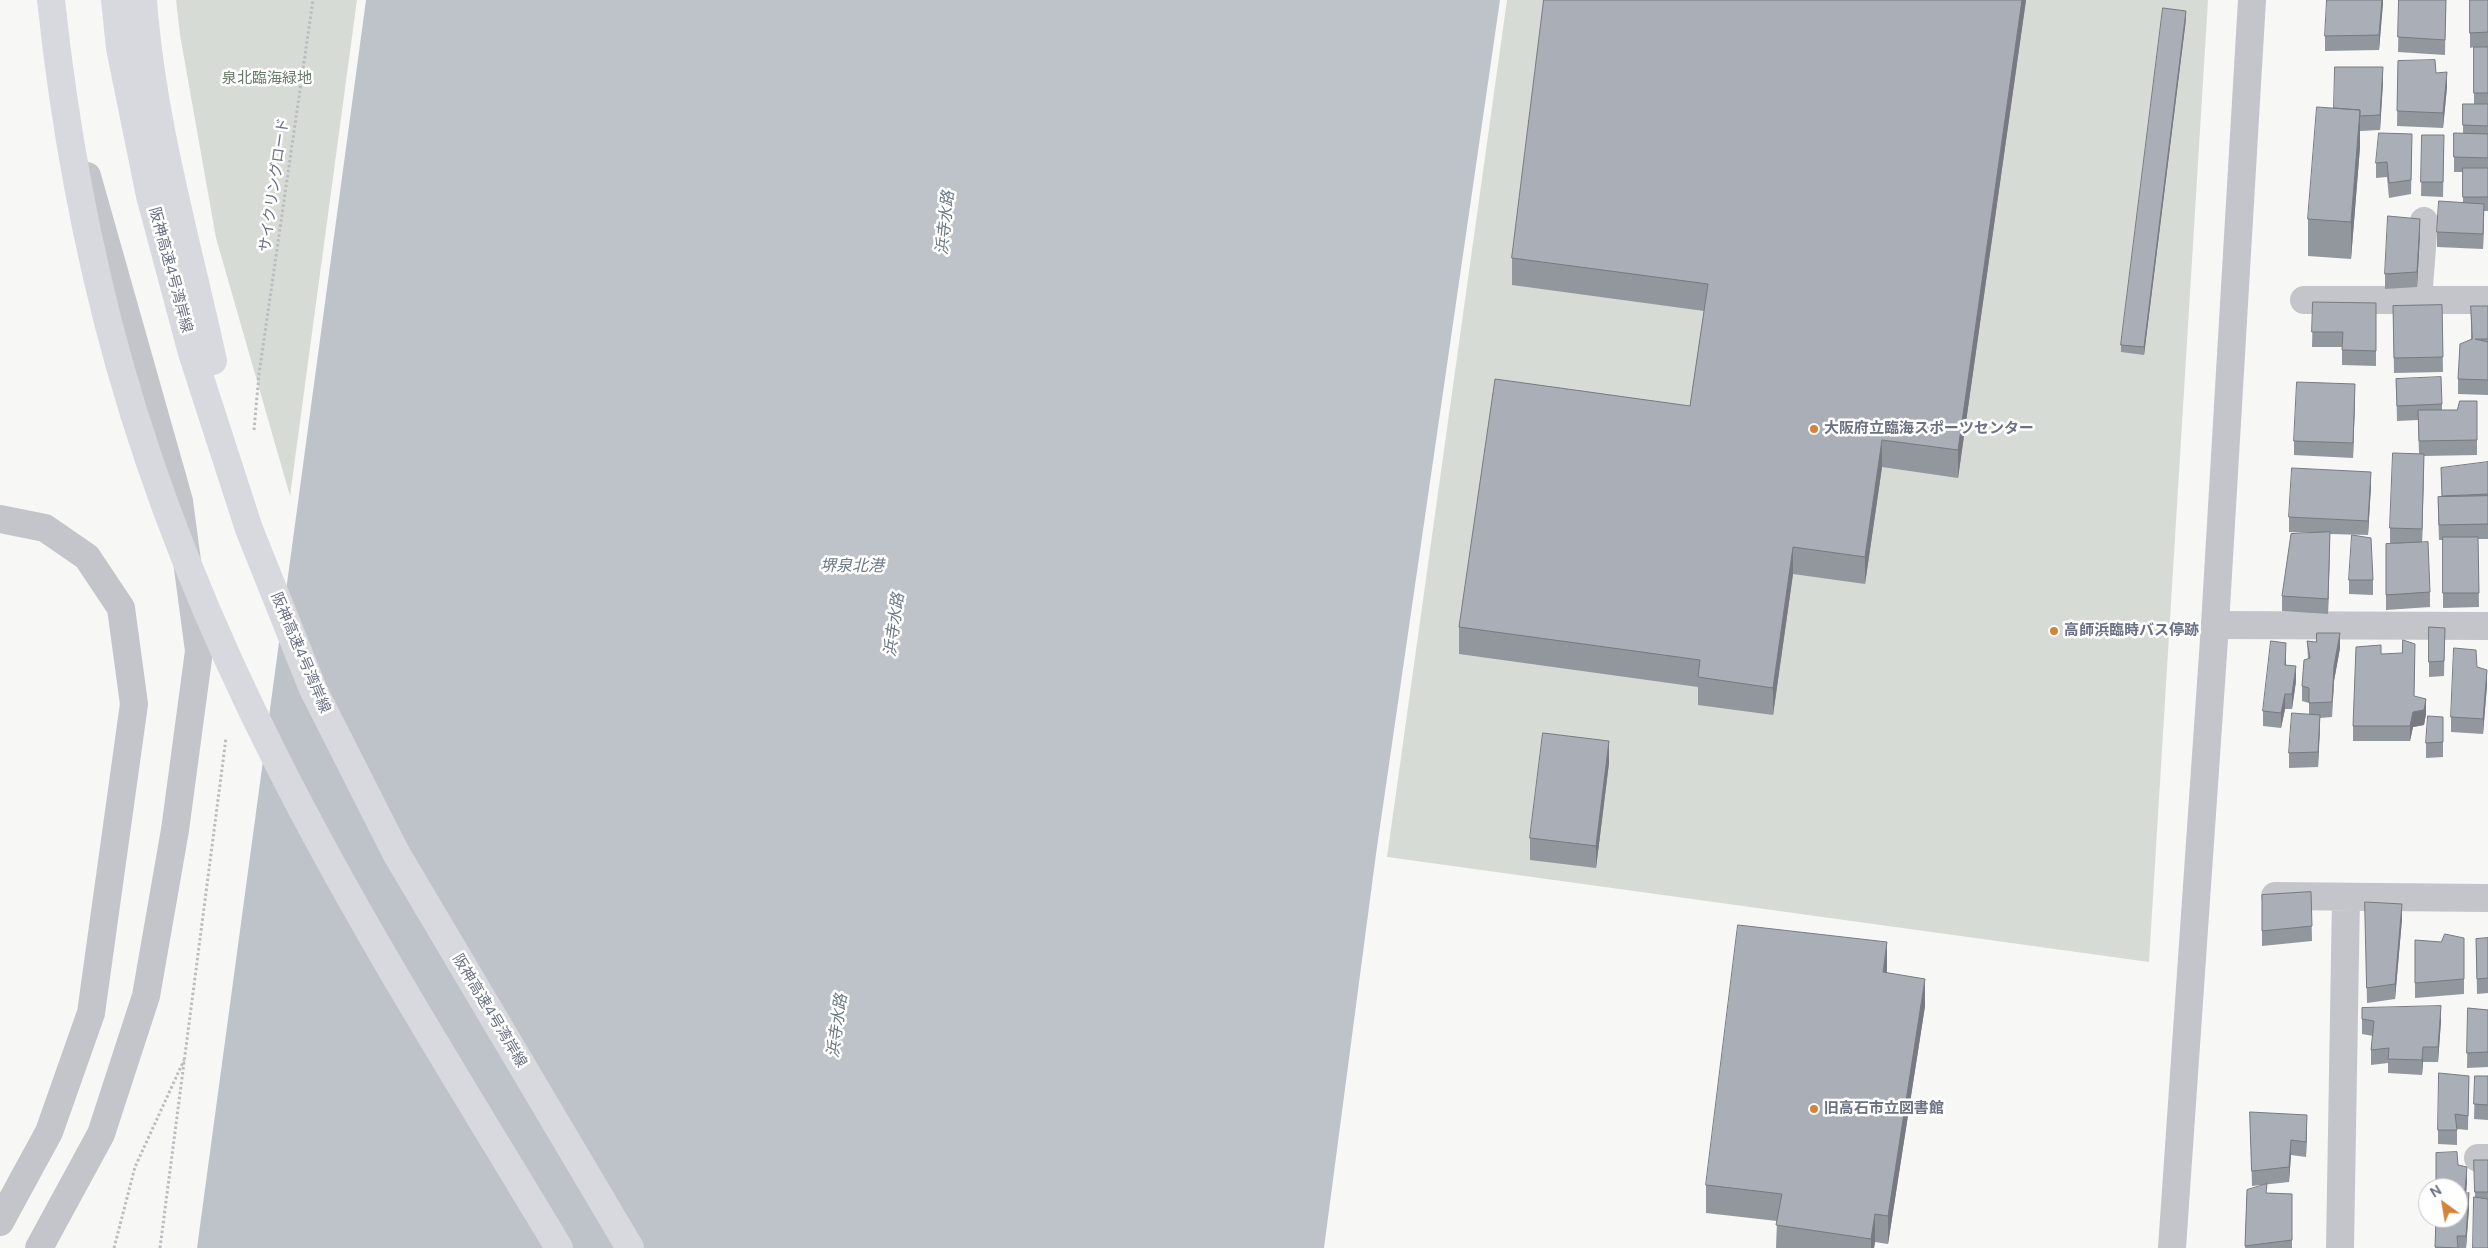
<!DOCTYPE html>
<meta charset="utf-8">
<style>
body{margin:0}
#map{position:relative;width:2488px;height:1248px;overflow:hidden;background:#f7f8f5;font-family:"DM Sans",sans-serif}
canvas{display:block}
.north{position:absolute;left:2418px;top:1178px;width:50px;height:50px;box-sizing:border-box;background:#fff;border:1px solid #c3c6cd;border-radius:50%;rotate:328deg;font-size:14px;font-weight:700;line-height:20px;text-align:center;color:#6a7183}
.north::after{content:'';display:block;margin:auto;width:18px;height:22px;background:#d2843b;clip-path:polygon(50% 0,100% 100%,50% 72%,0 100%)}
</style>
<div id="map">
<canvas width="2488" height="1248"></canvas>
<div class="north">N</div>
</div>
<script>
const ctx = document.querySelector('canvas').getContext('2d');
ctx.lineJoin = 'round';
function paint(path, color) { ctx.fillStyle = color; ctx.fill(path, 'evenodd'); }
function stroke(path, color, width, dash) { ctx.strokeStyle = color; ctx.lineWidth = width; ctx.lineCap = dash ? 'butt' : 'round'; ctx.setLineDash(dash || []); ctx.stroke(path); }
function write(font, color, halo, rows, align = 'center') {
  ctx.font = font + ' "DM Sans","Noto Sans JP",sans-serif'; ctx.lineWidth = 5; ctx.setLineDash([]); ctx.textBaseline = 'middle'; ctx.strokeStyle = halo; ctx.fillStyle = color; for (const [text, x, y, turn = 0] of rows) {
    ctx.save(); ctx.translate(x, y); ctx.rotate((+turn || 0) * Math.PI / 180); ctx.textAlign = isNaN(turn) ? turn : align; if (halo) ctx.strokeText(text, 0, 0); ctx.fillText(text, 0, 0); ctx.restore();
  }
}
const green = new Path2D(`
 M176,0H357L290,496L216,238L180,35Z
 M1507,0H2208L2149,962L1387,857Z`);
const water = new Path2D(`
 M366,0H1500L1376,854L1324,1248H197Z`);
const path = new Path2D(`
 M254,430L259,374L313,0
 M114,1248L135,1167L184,1060
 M160,1248L226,738`);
const minor = new Path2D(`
 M2304,300H2488
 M2418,300L2424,221
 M2215,625L2488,626
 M2275,896L2488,898
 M2478,1158H2488
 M2340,1248L2346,897`);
const tertiary = new Path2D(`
 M0,519L45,528L87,557L121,608L134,704L91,1013L49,1132L0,1222
 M39,1248L101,1134L146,996L175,830L199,651L179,501L87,176
 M2172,1248L2215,625L2252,0`);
const motorway = new Path2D(`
 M51,0C64,122 86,245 119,363C157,499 214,637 278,763C362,929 463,1088 559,1248
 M115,0L120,48L150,196L192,353L249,529L313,689L396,853L630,1248
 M143,0C152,123 187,241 213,361`);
const wall = new Path2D(`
 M1544,0H2026L1958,478L1882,467L1865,584L1793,574L1773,715L1698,705V687L1459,654V627L1690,406L1704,311L1512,285V258Z
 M2383,0L2379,50L2325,51V36Z
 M2399,0H2446L2445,55L2398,52Z
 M2470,0H2488V211H2484L2483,249L2437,247V232L2463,202V172H2454V157L2463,133V104H2474V47L2470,48Z
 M2186,19L2144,355L2121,352V345Z
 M2398,61L2436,73L2447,87L2443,128L2397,126Z
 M2383,82L2380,130L2360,131V147L2351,259L2308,256V219L2334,108Z
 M2422,135L2444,150L2443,197L2421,196Z
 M2412,149L2411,194L2389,198L2387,177L2376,178V163Z
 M2420,234L2417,287L2385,289V274Z
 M2313,302L2376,303V366L2342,365V347H2312Z
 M2442,305L2443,372L2394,373L2393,306Z
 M2471,306H2488V395L2458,394V379L2471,340Z
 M2396,379L2442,404V410L2477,440V455L2424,456L2422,542L2430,592V607L2386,610V544L2397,543H2390V528L2419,454L2418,420L2397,421Z
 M2355,399L2353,458L2294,455V441Z
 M2488,466V539H2478L2479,607L2443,608V540H2439L2438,512V497H2442L2441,468Z
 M2371,486L2368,535L2330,534L2328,614L2282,611V596L2311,533L2289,532V517Z
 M2349,580H2373V595L2349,594Z
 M2429,627L2445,628L2444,676L2429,677Z
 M2307,641L2340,648L2334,681L2332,717L2320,718L2318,767L2289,768V753L2309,715V703L2302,701V686L2308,659Z
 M2381,654L2415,658L2414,696L2426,714L2424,725L2413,727L2410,741H2353V726Z
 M2286,657V665L2296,681L2292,709H2285L2281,728L2263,726V711Z
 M2477,667L2487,685L2483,734L2451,732V717Z
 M2443,717V757L2426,758V743Z
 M1609,763L1596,868L1530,860V838Z
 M2311,892L2312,941L2262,946V895Z
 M2365,902L2402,919L2395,999L2367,1003Z
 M2464,938V994L2415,998V940L2441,942Z
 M2488,938V993L2477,994L2476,939Z
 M1887,970V973L1925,1006L1888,1244L1875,1242L1874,1248H1776L1777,1221L1706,1213V1185Z
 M2362,1008L2441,1021L2438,1062H2423L2422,1075L2388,1073V1063L2371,1065V1050L2373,1036L2362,1034Z
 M2468,1008L2488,1010V1067L2467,1068Z
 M2469,1076L2468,1130L2457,1129V1145L2438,1144V1130Z
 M2475,1076H2488V1120L2474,1119Z
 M2250,1112L2307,1130L2306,1157L2291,1155L2289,1182L2252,1186Z
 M2474,1160H2488V1248L2475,1197Z
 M2458,1165L2467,1182L2466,1194L2469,1208L2466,1248H2435L2436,1218H2458Z
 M2247,1190L2267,1193L2292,1194V1248H2245Z`);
const shadedWall = new Path2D(`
 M2022,0H2026L1958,478V450Z
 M2382,0H2383V4L2379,50V35Z
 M2186,11V19L2144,355V347Z
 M2383,67V82L2380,130V115Z
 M2447,72V87L2443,128V113Z
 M2360,110V147L2351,259V222Z
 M2484,204V218L2483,249V234Z
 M2420,219V234L2417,287V272Z
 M2355,384V399L2353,458V443Z
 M1882,440V467L1865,584V557Z
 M2424,454V469L2422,544V529Z
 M2371,472V486L2368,535V521Z
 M2330,532V547L2328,614V599Z
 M1793,547V574L1773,715V688Z
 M2340,633V648L2334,681L2332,717L2334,666Z
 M2286,643V657L2285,679V665Z
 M2296,666V681L2292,709V694Z
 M2487,670V685L2483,734V719Z
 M2285,694V709L2281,728V713Z
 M2426,699V714L2424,725L2413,727L2410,741V726L2413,712Z
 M2320,715V730L2318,767V752Z
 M1609,741V763L1596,868V846Z
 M2402,904V919L2395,999V984Z
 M1887,942V970L1883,1000V972Z
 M1925,979V1006L1888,1244V1216Z
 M2441,1006V1021L2438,1062V1047Z
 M2423,1047V1062L2422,1075V1060Z
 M2307,1115V1130L2306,1157V1142Z
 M2291,1140V1155L2289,1182V1167Z
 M2467,1167V1182L2465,1205V1190Z
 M2469,1193V1208L2466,1248V1236Z
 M1875,1214V1242L1874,1248H1871V1239Z`);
const building = new Path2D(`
 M1544,0H2022L1958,450L1882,440L1865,557L1793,547L1773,688L1698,677L1700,660L1459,627L1495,379L1690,406L1708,284L1512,258Z
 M2327,0H2382L2379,35L2325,36Z
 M2399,0H2446L2445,40L2398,37Z
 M2470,0H2488V32L2470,33Z
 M2163,8L2186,11L2144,347L2121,345Z
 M2474,47H2488V93H2474Z
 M2435,60L2436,73L2447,72L2443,113L2397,111L2398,61Z
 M2335,67H2383L2380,115L2360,116V110L2334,108Z
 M2463,104H2488V126L2463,125Z
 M2317,107L2360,110L2351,222L2308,219Z
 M2379,133L2412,134L2411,180L2389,183L2387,162L2376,163Z
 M2454,133L2488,134V158L2454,157Z
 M2422,135H2444L2443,182H2421Z
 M2463,168H2488V197H2463Z
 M2439,201L2484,204L2483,234L2437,232Z
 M2388,216L2420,219L2417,272L2385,274Z
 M2313,302L2376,303V351L2342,350L2343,332H2312Z
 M2442,305L2443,357L2394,358L2393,306Z
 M2471,306H2488V339H2475L2488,342V380L2458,379L2460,344L2472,339Z
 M2441,377L2442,404L2397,406L2396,379Z
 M2297,382L2355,384L2353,443L2294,441Z
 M2460,401H2477V440L2419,441L2418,410H2457Z
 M2393,453L2424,454L2422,529L2390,528Z
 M2488,462V494L2442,496L2441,468Z
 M2292,468L2371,472L2368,521L2289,517Z
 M2488,496V524L2439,525L2438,497Z
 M2330,532L2328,599L2282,596L2291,534Z
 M2352,535L2371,538L2373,580H2349Z
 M2443,537H2478L2479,593H2443Z
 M2428,542L2430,592L2386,595V544Z
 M2429,627L2445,628L2444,661L2429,662Z
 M2317,633H2340L2334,666L2332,702L2309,703V688L2302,686L2304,660L2310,658L2307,641L2316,642Z
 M2403,640L2415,644L2414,696L2426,699L2424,710L2413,712L2410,726H2353L2356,647L2381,645V654L2402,653Z
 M2271,641L2286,643L2285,665L2296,666L2292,694H2285L2281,713L2263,711Z
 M2454,648L2476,650L2477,667L2487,670L2483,719L2451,717Z
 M2292,713L2320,715L2318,752L2289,753Z
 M2428,716L2443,717V742L2426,743Z
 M1543,733L1609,741L1596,846L1530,838Z
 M2311,892L2312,926L2262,931V895Z
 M2365,902L2402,904L2395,984L2367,988Z
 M1738,925L1887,942L1883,972L1925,979L1888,1216L1875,1214L1871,1239L1776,1225L1782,1194L1706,1185Z
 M2445,934L2464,938V979L2415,983V940L2441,942Z
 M2488,938V978L2477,979L2476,939Z
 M2441,1006L2438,1047H2423L2422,1060L2388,1059L2389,1048L2371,1050L2374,1021L2362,1019V1008Z
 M2468,1008L2488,1010V1052L2467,1053Z
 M2439,1073L2469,1076L2468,1116L2455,1114L2457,1130H2438Z
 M2475,1076H2488V1105L2474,1104Z
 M2250,1112L2307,1115L2306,1142L2291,1140L2289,1167L2252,1171Z
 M2457,1152L2458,1165L2467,1167L2465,1190H2458V1188H2436V1153Z
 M2474,1160H2488V1192H2475Z
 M2267,1184L2266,1193L2292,1194V1240L2245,1246L2247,1190Z
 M2469,1193L2466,1236H2457L2458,1248L2435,1247L2436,1218H2458V1195Z
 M2474,1197L2488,1199V1248H2473Z`);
const markers = [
 [1814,429,5,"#d2843b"],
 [2054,631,5,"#d2843b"],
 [1814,1109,5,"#d2843b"]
];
const parkNames = [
 ["泉北臨海緑地",267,79]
];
const streetNames = [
 ["サイクリングロード",275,185,-82],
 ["阪神高速4号湾岸線",170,270,75],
 ["阪神高速4号湾岸線",300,653,67],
 ["阪神高速4号湾岸線",489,1011,59]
];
const poiNames = [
 ["大阪府立臨海スポーツセンター",1824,429],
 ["高師浜臨時バス停跡",2064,631],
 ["旧高石市立図書館",1824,1109]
];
const waterNames = [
 ["浜寺水路",946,223,-84],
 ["堺泉北港",852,567],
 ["浜寺水路",895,625,-82],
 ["浜寺水路",838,1026,-82]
];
paint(green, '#d6dcd5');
paint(water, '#bec3ca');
stroke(path, '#bbbcc0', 3, [2.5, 2.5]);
stroke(minor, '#c4c5ca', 28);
stroke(tertiary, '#c4c5ca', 28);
stroke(motorway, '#d8d9df', 28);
paint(wall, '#92969d');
paint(shadedWall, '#777a80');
paint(building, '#aaaeb7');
stroke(building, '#777a80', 1);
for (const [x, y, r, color] of markers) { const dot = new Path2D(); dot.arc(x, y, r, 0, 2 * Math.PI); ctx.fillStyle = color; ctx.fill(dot); stroke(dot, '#fff', 2); }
write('15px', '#687b69', '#fff', parkNames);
write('15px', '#6a7183', '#fff', streetNames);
write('bold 15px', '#6a7183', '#fff', poiNames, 'left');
write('italic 16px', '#6b7885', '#fff', waterNames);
</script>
